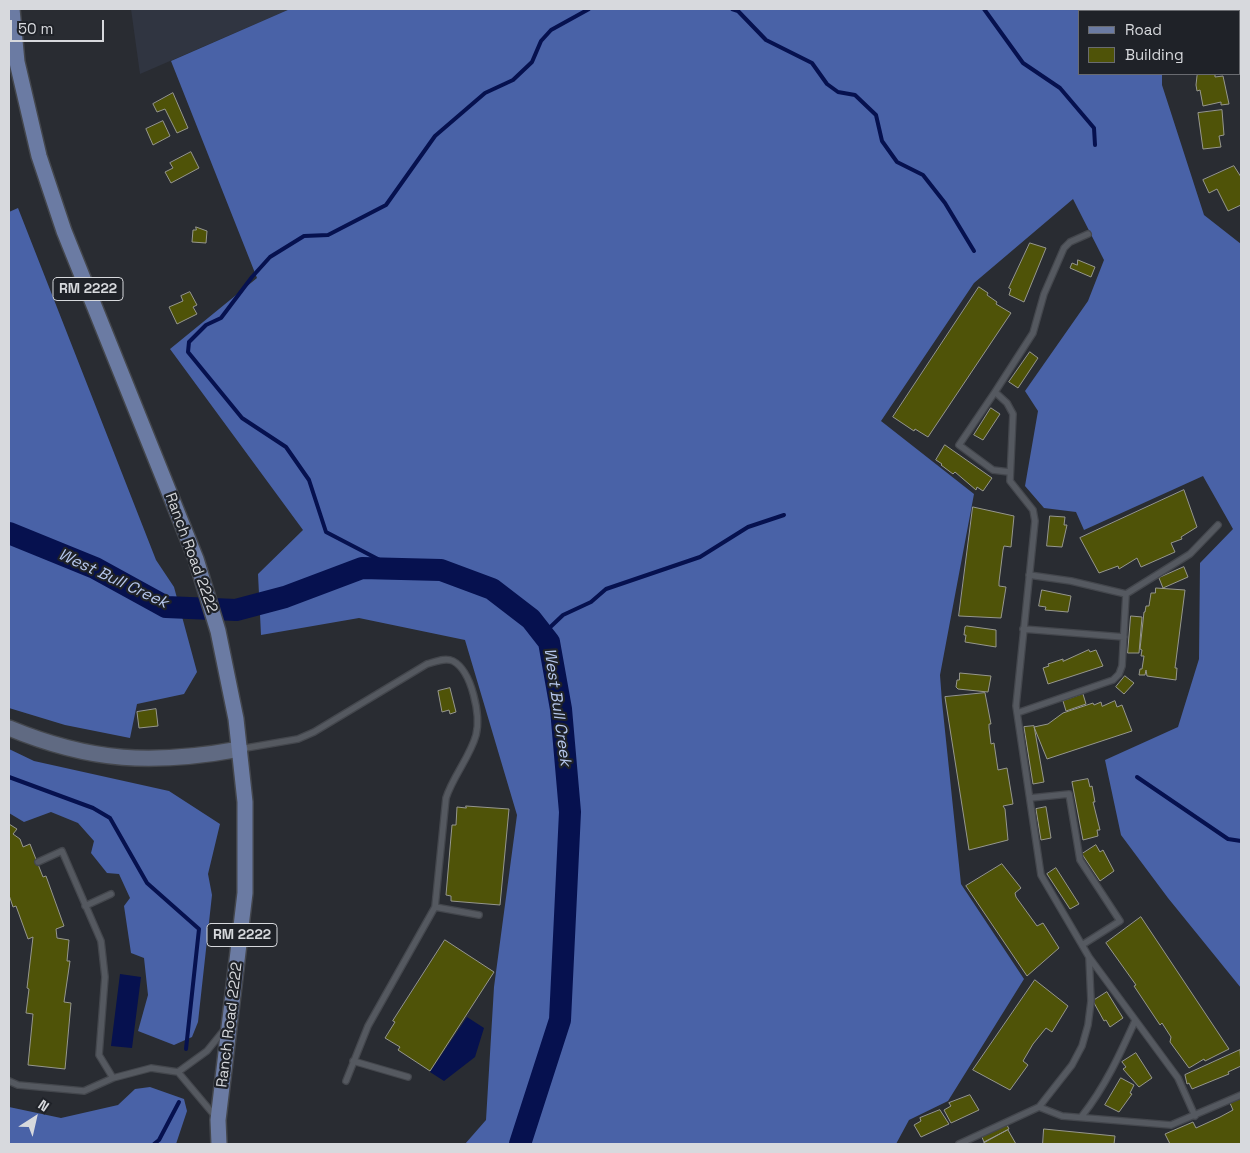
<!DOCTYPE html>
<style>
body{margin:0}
#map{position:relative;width:1250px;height:1153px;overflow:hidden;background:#292c32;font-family:"Space Grotesk",sans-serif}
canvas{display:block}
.frame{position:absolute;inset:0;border:10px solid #d7d9dd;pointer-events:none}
.legend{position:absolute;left:1078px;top:10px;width:162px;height:65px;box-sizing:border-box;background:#1f2228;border:1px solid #696b70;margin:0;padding:6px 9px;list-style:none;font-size:15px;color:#d7d9dd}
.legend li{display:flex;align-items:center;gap:10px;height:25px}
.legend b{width:25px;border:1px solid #696b70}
.north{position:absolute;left:10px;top:1093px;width:50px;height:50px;-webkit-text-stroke:4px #1f2228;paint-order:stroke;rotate:35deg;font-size:14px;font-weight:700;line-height:20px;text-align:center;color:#d7d9dd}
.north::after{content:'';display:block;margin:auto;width:18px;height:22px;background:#d7d9dd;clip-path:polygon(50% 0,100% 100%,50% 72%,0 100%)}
.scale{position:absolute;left:10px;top:20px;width:94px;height:22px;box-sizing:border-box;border:2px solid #d7d9dd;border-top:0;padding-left:6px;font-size:15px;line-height:18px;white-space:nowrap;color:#d7d9dd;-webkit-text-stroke:4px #1f2228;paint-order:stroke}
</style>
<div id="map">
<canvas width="1250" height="1153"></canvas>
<div class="frame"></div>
<ul class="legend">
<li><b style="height:6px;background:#6b7ba3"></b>Road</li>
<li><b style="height:14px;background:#4f5308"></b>Building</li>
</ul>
<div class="north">N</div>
<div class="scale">50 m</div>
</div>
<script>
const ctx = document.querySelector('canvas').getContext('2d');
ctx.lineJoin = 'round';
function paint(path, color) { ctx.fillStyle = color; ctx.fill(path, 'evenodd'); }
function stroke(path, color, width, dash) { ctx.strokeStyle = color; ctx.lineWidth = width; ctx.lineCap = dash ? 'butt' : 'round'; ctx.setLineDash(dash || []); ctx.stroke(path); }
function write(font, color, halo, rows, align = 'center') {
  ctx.font = font + ' "Space Grotesk",sans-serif'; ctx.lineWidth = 4.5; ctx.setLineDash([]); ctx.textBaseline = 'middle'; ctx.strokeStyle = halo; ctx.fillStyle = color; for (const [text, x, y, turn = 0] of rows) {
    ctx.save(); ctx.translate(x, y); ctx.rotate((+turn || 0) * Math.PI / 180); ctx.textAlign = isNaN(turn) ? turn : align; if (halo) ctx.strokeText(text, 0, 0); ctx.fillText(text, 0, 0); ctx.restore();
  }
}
const built = new Path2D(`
 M131,9H290L140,74Z`);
const forest = new Path2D(`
 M290,9H1169L1168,11H1079V74H1162V85L1204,215L1241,244V988L1168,898L1121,835L1105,760L1178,727L1199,659L1200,563L1233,529L1203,476L1084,530L1076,512L1044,508L1025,486L1038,411L1025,391L1088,301L1104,260L1073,199L974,283L881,421L974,494L940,675L942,702L961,884L1024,979L948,1101L909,1120L896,1144H465L486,1120L494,987L517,815L465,640L359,618L261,635L258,574L303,530L170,349L257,278L171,61Z
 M18,208L156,560L174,587L197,672L184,694L137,704L130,738L65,725L9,708V212Z
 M9,749L34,761L169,791L220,824L208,874L212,895L198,1022L192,1037L174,1045L138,1031L148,995L144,958L131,953L124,906L130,898L119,874L107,873L91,853L94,841L78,823L51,812L24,822L9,813Z
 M150,1087L184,1099L187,1111L176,1144H9V1107L61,1118L118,1105L135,1089Z`);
const water = new Path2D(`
 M120,974L141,977L132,1048L111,1046Z
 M467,1017L484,1028L475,1057L444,1081L430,1072Z`);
const stream = new Path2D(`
 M732,9L738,11L766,40L812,63L827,84L838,92L855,95L876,115L882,141L897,162L923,175L945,203L974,251
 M984,9L1023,63L1060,88L1094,128L1095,145
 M397,569L326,532L309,480L286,447L242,418L188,352L189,342L206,325L221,318L252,277L270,257L304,236L328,235L386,205L435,136L485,93L513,80L532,62L541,41L551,30L589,9
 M543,634L563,615L591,602L606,589L700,557L748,527L784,515
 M9,777L93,808L110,818L147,883L199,929L186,1049
 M1137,777L1228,839L1241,841
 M154,1144L159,1140L179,1102`);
const river = new Path2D(`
 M9,533L95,568L166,607L236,610L285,597L362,568L441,570L492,589L531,619L549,642L561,709L570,812L560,1020L520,1144`);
const building = new Path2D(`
 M1197,9H1228V11H1197Z
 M1199,74H1215V77L1223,76L1229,104L1221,105V102L1203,106L1200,90L1197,91L1196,85L1197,76Z
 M173,93L188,128L177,133L165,109L157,112L153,104Z
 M1222,110L1224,135L1219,136L1221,147L1203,149L1198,113Z
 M163,121L170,136L153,145L146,129Z
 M191,152L199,168L171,183L165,172L173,168L170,163Z
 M1234,166L1241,177V205L1228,211L1217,189L1209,193L1203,180Z
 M196,227L207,231L206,243L192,242L193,230H196Z
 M1030,243L1046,248L1024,302L1009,295L1011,289L1009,288Z
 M1078,260L1095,267L1091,277L1070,268L1072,263L1077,265Z
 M979,287L988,293L987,295L997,302L996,304L1011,313L928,437L915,429L914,431L893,417Z
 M190,292L197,305L193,307L197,314L177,324L169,307L183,301L181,296Z
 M1030,352L1038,358L1018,388L1009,382Z
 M991,408L1000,414L983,440L974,435Z
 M945,445L992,478L983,491L977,487L976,490L955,472L953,474L941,465L942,464L936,460Z
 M1184,490L1197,527L1181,537L1182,539L1171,543L1175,552L1141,567L1137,558L1119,569L1118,566L1099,573L1080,538Z
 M973,507L1014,516L1011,547L1004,546L1003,550L999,582V586L1006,587L1001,618L959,616Z
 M1050,516L1065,517L1064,525H1067L1062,547L1047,546Z
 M1184,567L1188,577L1163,588L1159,578Z
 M1156,588L1185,590L1175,668H1177L1176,680L1147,676L1146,670L1145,675H1139L1140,669H1142L1144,656H1141L1142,650L1140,649L1144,612H1145L1146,606H1149L1151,593H1155Z
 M1042,590L1071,596L1068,612L1045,610L1046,607L1039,606Z
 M1131,616L1142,617L1139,653H1128Z
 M967,626L996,630V647L965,642L966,635H964L965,627Z
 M1089,650L1090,652L1096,650L1103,666L1048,684L1043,668L1049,666L1048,664L1063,659V661Z
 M960,673L991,676L988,692L958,689L956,687L957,680H959Z
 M1125,676L1134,683L1124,694L1116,687Z
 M450,688L456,712L450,714L449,710L442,712L438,691Z
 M985,693L991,724H989V728L991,744L994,743L998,770L1007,768L1013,804L1003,806L1005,809L1008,840L969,850L945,697Z
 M1083,694L1086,704L1066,711L1063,701Z
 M1115,701L1117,707L1122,705L1132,731L1047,759L1034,727L1048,724L1063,713L1093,703L1094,705L1101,702L1102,706Z
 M156,709L158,726L139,728L137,712Z
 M1034,726L1044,782L1033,784L1024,727Z
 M1088,779L1090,787L1092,786L1095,802H1093L1100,830H1097L1098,836L1083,840L1072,782Z
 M466,806L509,809L500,905L451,901V896L446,895L452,825H456L457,807L466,808Z
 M1046,807L1051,838L1041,840L1036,809Z
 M9,824L17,829L13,834L20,839L23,847L30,844L43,877L46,876L64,926L56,929L57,938L69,940L67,961H70L64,1002L71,1003L65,1069L28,1065L33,1014L26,1013L29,989L27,988L33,937L28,939L16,906L13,907L9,895Z
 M1096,845L1100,852L1103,850L1114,871L1100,881L1082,854Z
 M1002,864L1021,888L1015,893L1016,897L1037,926L1043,923L1059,948L1027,976L966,886Z
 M1056,868L1079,904L1070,909L1047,874Z
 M1141,917L1229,1049L1205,1061L1204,1059L1189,1068L1170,1042L1171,1037L1162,1023L1160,1025L1134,986L1136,985L1106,943Z
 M445,940L494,972L430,1071L398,1050L400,1047L385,1038L395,1022L393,1021Z
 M1035,980L1068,1006L1052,1032L1046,1028L1033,1044L1023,1061L1028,1065L1010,1090L973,1070Z
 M1107,992L1123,1018L1110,1027L1106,1020L1104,1021L1093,1001Z
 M1240,1050L1241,1066L1228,1072L1229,1074L1192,1089L1189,1083L1187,1084L1185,1075Z
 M1136,1053L1152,1078L1139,1087L1123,1069L1126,1067L1122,1062Z
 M1121,1078L1134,1085L1130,1093L1132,1094L1119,1112L1105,1105Z
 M970,1095L979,1110L951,1123L944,1110L951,1106L949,1103Z
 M1241,1097V1144H1170L1165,1134L1193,1122L1196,1128L1220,1117L1233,1110L1230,1103Z
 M940,1110L949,1124L921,1137L914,1125L921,1121L920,1118Z
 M1006,1123L1009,1129L984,1142L981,1135Z
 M1044,1129L1115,1136L1114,1144H1043Z
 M1008,1130L1016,1144H982Z`);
const lane = new Path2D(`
 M995,392L959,445L993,470L1009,472
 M1126,594L1190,554L1218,525
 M1023,629L1124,637
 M1017,713L1113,680L1119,674L1122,666L1126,594L1071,581L1029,575
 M240,749L298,739L314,732L427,664C435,662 445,657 453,661C472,671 481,716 476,735C470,757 453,776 446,798L435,907L368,1026L346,1081
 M1030,798L1069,794L1080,860L1120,921L1082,945
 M38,862L62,851L101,941L105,977L99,1055L113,1078
 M85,906L111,894
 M435,907L479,915
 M1089,957L1178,1078L1195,1116
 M353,1061L408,1077
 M178,1072L207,1051L224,1030
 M9,1081L18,1085L84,1091L113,1078L151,1068L178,1072L215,1116
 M1039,1107L1062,1116L1171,1125L1241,1095
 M1082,1116C1105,1087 1120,1054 1135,1021
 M959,1144L1039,1107L1072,1065L1082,1046L1088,1025L1091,1001L1089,957L1041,875L1016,706L1035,521L1033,510L1010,481L1013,414L1007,403L995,392L1033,333L1044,294L1064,248L1070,242L1088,234`);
const secondary = new Path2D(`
 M9,728C91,762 153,765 240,749`);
const primary = new Path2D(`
 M12,9L17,62L39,156L64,231L196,559L218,631L236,719L245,802V893L218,1120L219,1144`);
const shields = [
 [88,289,70],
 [242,935,70]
];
const shieldNames = [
 ["RM 2222",88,289],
 ["RM 2222",242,935]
];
const streetNames = [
 ["Ranch Road 2222",191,553,70],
 ["Ranch Road 2222",230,1025,-83]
];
const waterNames = [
 ["West Bull Creek",113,579,25],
 ["West Bull Creek",557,707,82]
];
paint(built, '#303541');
paint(forest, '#4962a7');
paint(water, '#06114f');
stroke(stream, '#06114f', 4);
stroke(river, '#06114f', 22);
paint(building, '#4f5308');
stroke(building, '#96978e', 1);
stroke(lane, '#44474d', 8);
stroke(secondary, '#44474d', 18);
stroke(primary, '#44474d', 18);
stroke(lane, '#555960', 5.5);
stroke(secondary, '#606a82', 15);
stroke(primary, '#6b7ba3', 15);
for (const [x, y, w] of shields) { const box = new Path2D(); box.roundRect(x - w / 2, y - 11.5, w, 23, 4); ctx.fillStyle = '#1f2228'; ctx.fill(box); stroke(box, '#d7d9dd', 1); }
write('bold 14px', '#d7d9dd', null, shieldNames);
write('15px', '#d7d9dd', '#1f2228', streetNames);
write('italic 16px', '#b6c7ed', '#1f2228', waterNames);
</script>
